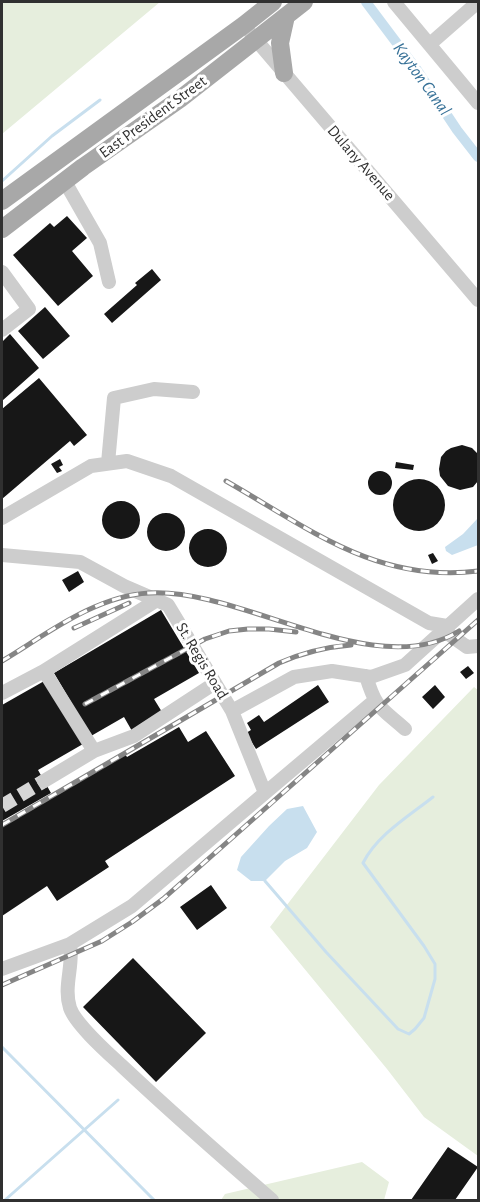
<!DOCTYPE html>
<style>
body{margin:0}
#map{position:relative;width:480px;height:1202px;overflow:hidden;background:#fff;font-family:"Alegreya Sans",sans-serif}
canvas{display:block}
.frame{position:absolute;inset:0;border:3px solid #303030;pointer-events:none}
</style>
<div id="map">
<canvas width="480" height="1202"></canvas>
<div class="frame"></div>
</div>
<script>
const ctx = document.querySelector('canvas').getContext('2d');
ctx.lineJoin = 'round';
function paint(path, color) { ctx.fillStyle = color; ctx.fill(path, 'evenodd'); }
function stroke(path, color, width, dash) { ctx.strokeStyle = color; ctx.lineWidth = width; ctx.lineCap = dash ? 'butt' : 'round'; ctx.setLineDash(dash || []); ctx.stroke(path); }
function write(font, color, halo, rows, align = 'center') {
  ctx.font = font + ' "Alegreya Sans",sans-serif'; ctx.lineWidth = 6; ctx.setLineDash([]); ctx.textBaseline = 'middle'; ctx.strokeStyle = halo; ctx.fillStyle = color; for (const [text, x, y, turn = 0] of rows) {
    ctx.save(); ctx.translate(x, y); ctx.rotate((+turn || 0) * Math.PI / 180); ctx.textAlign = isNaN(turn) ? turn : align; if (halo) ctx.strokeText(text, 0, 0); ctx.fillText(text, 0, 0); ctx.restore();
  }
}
const green = new Path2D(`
 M2,2H160L2,134Z
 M474,687L478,690V1156L424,1117L387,1069L270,927L379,785Z
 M362,1162L389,1182L384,1200H221L225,1194Z`);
const water = new Path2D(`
 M478,518V545L452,555L446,551L445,547L463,534Z
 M303,806L317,832L307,848L285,861L265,881H251L237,870L241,857L269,826L287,809Z`);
const stream = new Path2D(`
 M2,181L52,136L100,100
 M265,881L326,952L398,1029L409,1034L415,1029L424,1018L435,979V964L424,946L363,863C377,835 409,816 433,797
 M2,1047L154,1200
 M5,1200L118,1100`);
const canal = new Path2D(`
 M366,2L417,70L457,130L478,157`);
const building = new Path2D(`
 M67,216L87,238L72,251L93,276L58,306L13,255L50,223L54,227Z
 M152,269L161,280L112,323L104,314L137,285L135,283Z
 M45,307L70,336L43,359L18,331Z
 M10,334L39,368L2,401V342Z
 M39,378L87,435L74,446L70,441L2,499V409Z
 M462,445L472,448L478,454V481L473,487L460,490L448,486L440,476L439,469L441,457L446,451L451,448Z
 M60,459L63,465L59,467L62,471L57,473L51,464Z
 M396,462L414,465L413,470L395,468Z
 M368 483a12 12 0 1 1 24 0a12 12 0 1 1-24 0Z
 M393 505a26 26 0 1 1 52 0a26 26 0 1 1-52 0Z
 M102 520a19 19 0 1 1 38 0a19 19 0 1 1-38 0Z
 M147 532a19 19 0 1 1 38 0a19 19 0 1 1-38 0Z
 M189 548a19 19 0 1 1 38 0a19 19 0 1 1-38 0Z
 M433,553L438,561L432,564L428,555Z
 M78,571L84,582L69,592L62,580Z
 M161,610L199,673L154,699L162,712L132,731L124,717L91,736L54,673Z
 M468,666L474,673L466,679L460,672Z
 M46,680L83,744L38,770L51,793L2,821V705Z
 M318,685L329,702L256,749L246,733L251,730L247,723L259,715L264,722Z
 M435,685L445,697L433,709L422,697Z
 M179,727L188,742L206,731L235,776L105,861L109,867L57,901L47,886L2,916V826L125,754L127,757Z
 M211,885L227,908L197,930L180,907Z
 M133,958L206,1033L156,1082L83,1007Z
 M448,1147L478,1167L455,1200H411Z`);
const minorTunnel = new Path2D(`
 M2,806L44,781`);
const minor = new Path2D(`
 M394,2L478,103
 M251,34L478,300
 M430,44L478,2
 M64,180L100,243L109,282
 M2,272L29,309L2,330
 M108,463L114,398L154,389L193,392
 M2,518L91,466L127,461L171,476L429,623L447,626
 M2,555L80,562L124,586L168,605L232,711L294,677L332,671L371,677L405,665L478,599
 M157,600L44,671L94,751L134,736L215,683
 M443,630L467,647L478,646
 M366,676C376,709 380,707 405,729
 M2,693L44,671
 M44,781L94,751
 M265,793L374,701
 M70,944C74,965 63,986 70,1008C76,1025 108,1053 122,1066C171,1112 221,1156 272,1200
 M2,969L70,944L132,906L265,793L232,711`);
const major = new Path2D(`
 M284,73L280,43L286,16
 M2,201L244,25L273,2
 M2,229L83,167L180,99L304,2`);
const rail = new Path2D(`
 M226,481C310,529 376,583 478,571
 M74,628L129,603
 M2,661C47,634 95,596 149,593C241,587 375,684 459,631
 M85,704L205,639L229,631L248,629H269L296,632
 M2,825L279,663C302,653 326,647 351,645
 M2,985L102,941L132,922L163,899L478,620`);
const streetNames = [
 ["East President Street",153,117,-36],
 ["Dulany Avenue",361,163,49],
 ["St. Regis Road",202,661,59]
];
const waterNames = [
 ["Kayton Canal",422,79,54]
];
paint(green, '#e6eedd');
paint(water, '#c8dfee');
stroke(stream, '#c8dfee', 3);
stroke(canal, '#c8dfee', 10);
paint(building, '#171717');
stroke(minorTunnel, '#d6d6d6', 14, [14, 7]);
stroke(minor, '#cdcdcd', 14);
stroke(major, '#a8a8a8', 18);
stroke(rail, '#858585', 5);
stroke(rail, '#fff', 3, [9]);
write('16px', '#303030', '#fff', streetNames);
write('italic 18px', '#387298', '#fff', waterNames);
</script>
